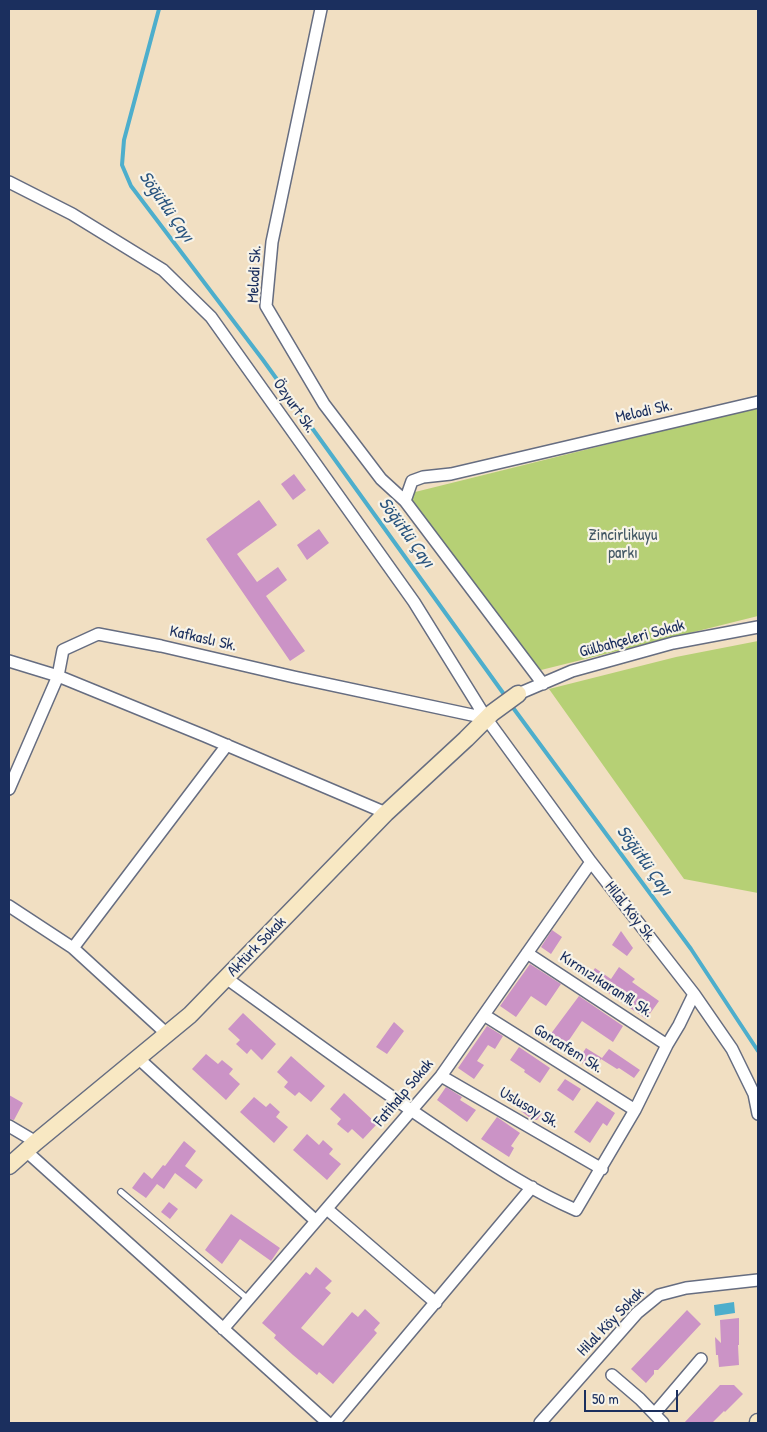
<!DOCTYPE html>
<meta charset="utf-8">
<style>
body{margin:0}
#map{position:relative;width:767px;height:1432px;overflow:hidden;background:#f1dfc2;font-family:"Patrick Hand",sans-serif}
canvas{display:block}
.frame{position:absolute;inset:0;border:10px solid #1b2f5e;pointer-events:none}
.scale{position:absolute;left:584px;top:1390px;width:94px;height:22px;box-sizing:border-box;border:2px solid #1b2f5e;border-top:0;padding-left:6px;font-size:15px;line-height:18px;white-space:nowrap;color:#1b2f5e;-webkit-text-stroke:4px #f7f3e8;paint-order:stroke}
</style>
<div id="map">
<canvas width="767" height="1432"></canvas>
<div class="frame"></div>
<div class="scale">50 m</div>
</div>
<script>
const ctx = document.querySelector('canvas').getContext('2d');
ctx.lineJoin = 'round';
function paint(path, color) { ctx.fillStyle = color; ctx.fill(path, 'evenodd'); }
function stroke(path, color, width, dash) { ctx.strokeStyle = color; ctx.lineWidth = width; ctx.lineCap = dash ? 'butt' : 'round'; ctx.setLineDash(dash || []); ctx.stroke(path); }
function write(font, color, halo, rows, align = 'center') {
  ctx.font = font + ' "Patrick Hand",sans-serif'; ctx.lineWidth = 4.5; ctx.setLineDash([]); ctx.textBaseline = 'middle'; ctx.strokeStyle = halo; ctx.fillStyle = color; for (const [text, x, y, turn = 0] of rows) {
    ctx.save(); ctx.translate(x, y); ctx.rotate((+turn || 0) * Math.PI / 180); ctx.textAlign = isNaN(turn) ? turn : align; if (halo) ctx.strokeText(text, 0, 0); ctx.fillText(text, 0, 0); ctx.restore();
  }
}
const green = new Path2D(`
 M758,407V616L537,671L407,494Z
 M758,641V893L684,879L549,689L676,657Z`);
const water = new Path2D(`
 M734,1302L735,1313L715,1316L714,1305Z`);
const stream = new Path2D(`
 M159,9L124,140L122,165L131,186L263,360L506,697
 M511,705L691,949L758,1051`);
const building = new Path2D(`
 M294,474L306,490L293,500L281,484Z
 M259,500L277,525L237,554L257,582L278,567L287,580L266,596L305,651L290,661L206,539Z
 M319,529L329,543L307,560L297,545Z
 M552,930L562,937L551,954L541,947Z
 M621,931L633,948L627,956L612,945Z
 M530,964L561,984L546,1006L531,996L516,1017L500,1006Z
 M619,967L635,979L632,982L659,1001L646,1019L588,979L595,968L611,979Z
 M579,996L623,1026L613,1042L582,1021L563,1049L547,1039Z
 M243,1013L276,1044L262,1060L251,1049L247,1054L236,1044L240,1040L228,1029Z
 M394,1022L404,1031L387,1054L376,1047Z
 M487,1026L503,1036L495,1049L488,1045L477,1061L484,1065L474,1079L458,1068Z
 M519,1047L550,1068L540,1083L524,1072L525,1070L510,1060Z
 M586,1048L602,1058L609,1049L640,1070L634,1078L619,1068L617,1069L601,1059L593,1071L578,1060Z
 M206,1054L218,1064L222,1060L233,1069L229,1074L240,1084L226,1100L192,1069Z
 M291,1056L325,1086L311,1102L299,1092L295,1096L284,1087L288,1082L277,1072Z
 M565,1079L581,1089L573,1101L557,1090Z
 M446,1087L462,1097L460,1100L476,1110L467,1122L437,1100Z
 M344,1093L377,1124L363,1139L352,1129L348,1133L337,1124L341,1119L330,1109Z
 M9,1095L23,1103L14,1120L9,1119Z
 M254,1097L266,1107L270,1103L280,1112L276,1117L288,1127L274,1143L240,1112Z
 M597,1101L615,1113L607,1126L603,1123L590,1143L574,1132Z
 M527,1102L542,1113L537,1120H533L521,1111Z
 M497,1117L520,1133L511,1146L514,1148L509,1157L481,1139Z
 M307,1134L319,1145L323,1140L333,1149L329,1154L341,1164L327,1180L293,1150Z
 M184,1141L196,1151L185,1166L203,1180L196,1189L175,1173L164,1189L157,1184L146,1198L132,1188L144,1172L152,1179L163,1165L165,1166Z
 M169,1202L178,1209L170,1219L161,1212Z
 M231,1214L280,1248L271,1261L240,1239L222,1264L205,1250Z
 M316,1267L332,1281L325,1288L331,1293L301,1328L323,1346L352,1312L358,1317L365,1309L380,1323L374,1330L377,1333L333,1384L319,1372L317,1375L293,1355L274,1338L276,1335L262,1323L306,1272L310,1275Z
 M687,1310L701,1324L658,1370H654V1374L646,1383L631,1369Z
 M739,1318V1345H738L739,1365L719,1367L718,1355H716L715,1337L721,1343L720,1320Z
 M720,1385H734L743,1394L725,1412L724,1411L712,1423H684Z`);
const lane = new Path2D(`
 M121,1192L249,1300`);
const street = new Path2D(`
 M321,9L272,242L266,306L324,404L381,479L405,501
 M9,182L72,214L163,270L211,317L414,602L486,718L591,862L694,994L732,1049L754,1094L758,1114
 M9,661L58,676L205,736L386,813
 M543,684L405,501L412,481L423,477L451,474L758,402
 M518,694L572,671L673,643L758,627
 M9,789L58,676L63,650L98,634L161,646L294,677L486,718
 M9,906L73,948L167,1034
 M73,948L227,745
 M527,953L667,1045
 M226,978C300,1031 372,1085 448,1135C489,1162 530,1190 576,1210L635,1110L667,1045L679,1025L694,994
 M484,1015L635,1110
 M138,1058L316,1221
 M441,1076L602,1169
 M9,1126L36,1142
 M26,1151L328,1423
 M327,1209L436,1303
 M223,1329L441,1076L591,862
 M612,1375L640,1399L663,1423
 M655,1413L701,1359
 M334,1423L532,1187
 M540,1423L637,1313L659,1295L686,1288L758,1280`);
const secondary = new Path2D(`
 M9,1166L36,1142L190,1015L386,813L466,739L492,713L518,694
 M758,1423V1422`);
const streetNames = [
 ["Melodi Sk.",255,274,-87],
 ["Özyurt Sk.",294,406,55],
 ["Melodi Sk.",644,412,-13],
 ["Kafkaslı Sk.",203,639,13],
 ["Gülbahçeleri Sokak",632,639,-15],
 ["Hilal Köy Sk.",630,912,52],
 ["Aktürk Sokak",257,947,-46],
 ["Kırmızıkaranfil Sk.",606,985,33],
 ["Goncafem Sk.",568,1049,32],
 ["Fatihalp Sokak",404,1093,-50],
 ["Uslusoy Sk.",529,1108,30],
 ["Hilal Köy Sokak",611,1322,-46]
];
const parkNames = [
 ["Zincirlikuyu",623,536],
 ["parkı",623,554]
];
const waterNames = [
 ["Söğütlü Çayı",166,207,55],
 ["Söğütlü Çayı",406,533,54],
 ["Söğütlü Çayı",644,861,54]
];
paint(green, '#b6d075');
paint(water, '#4daecc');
stroke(stream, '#4daecc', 4);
paint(building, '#cb93c6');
stroke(lane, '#666d81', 8);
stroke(street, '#666d81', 14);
stroke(secondary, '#666d81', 19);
stroke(lane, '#fff', 5.5);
stroke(street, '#fff', 11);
stroke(secondary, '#f8e8c3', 16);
write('16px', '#1b2f5e', '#f7f3e8', streetNames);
write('16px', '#425764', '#f7f3e8', parkNames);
write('italic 18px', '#2a557f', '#f7f3e8', waterNames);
</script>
